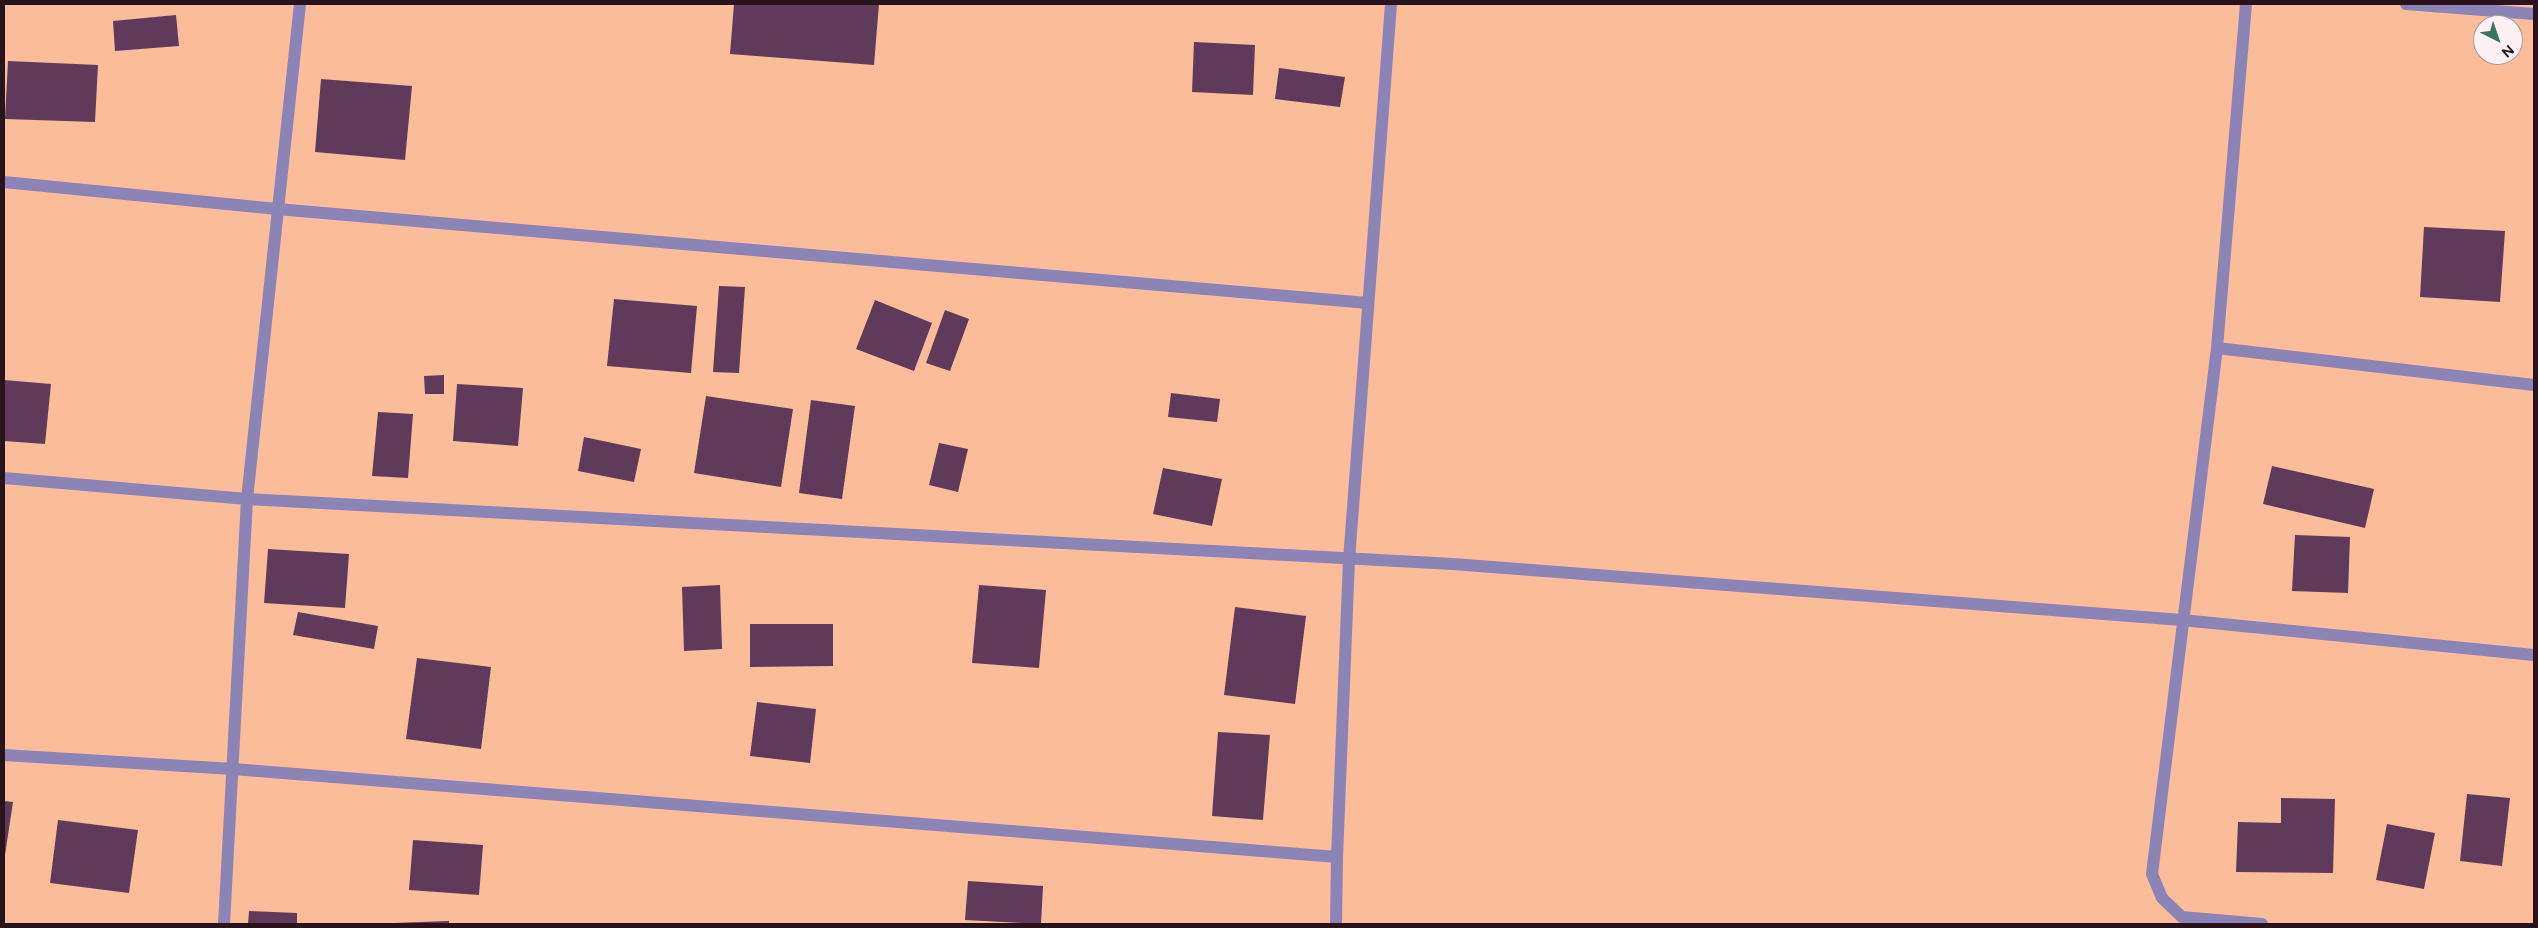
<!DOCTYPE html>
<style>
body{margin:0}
#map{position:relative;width:2538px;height:928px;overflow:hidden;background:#f8e0e9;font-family:Figtree,sans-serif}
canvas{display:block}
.frame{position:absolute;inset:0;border:5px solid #29141d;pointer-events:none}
.north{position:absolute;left:2473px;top:15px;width:50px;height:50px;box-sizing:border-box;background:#fdf1f6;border:1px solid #a8999f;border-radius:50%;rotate:139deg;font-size:14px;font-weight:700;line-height:20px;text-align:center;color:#29141d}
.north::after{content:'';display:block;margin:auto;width:18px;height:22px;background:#377664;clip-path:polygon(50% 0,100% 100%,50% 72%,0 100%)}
</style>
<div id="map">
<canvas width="2538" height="928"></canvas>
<div class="frame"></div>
<div class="north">N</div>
</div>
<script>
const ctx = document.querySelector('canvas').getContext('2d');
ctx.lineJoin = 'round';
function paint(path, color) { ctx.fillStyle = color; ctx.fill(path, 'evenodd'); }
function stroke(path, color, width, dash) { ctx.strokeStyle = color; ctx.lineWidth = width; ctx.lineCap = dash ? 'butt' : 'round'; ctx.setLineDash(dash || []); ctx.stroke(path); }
const green = new Path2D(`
 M4,4H2534V924H4ZM2483,25H2513V55H2483Z`);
const building = new Path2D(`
 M734,4H879L874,65L730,54Z
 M176,15L179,46L115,51L113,21Z
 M1194,42L1255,45L1253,95L1192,92Z
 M8,61L98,65L95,122L5,119Z
 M1279,68L1345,77L1340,107L1275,99Z
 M321,79L412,86L405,160L315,152Z
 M2424,227L2505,231L2500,302L2420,297Z
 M719,286L745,287L739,373L713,372Z
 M614,299L697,306L691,373L607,366Z
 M875,300L932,323L914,371L856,349Z
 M945,310L969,319L950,371L926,363Z
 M444,375V394H425L424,376Z
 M4,380L51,384L45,444L4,441Z
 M457,384L523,388L518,446L453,441Z
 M1171,393L1220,399L1217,422L1168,417Z
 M706,396L793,409L781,487L694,473Z
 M811,400L855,406L842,499L799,493Z
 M378,412L413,414L408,478L372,476Z
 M584,437L641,449L634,482L578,471Z
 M939,443L968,449L958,492L929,485Z
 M2272,466L2374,489L2365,528L2263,504Z
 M1163,468L1222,479L1212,526L1153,514Z
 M2295,535L2350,537L2348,593L2292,591Z
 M268,549L349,554L345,608L264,603Z
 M720,585L722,649L684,651L682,587Z
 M979,585L1046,590L1039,668L972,663Z
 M1235,607L1306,616L1295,704L1224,695Z
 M298,612L378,626L374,649L293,635Z
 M750,624H833V666L750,667Z
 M417,658L491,667L481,749L406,739Z
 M757,702L816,709L810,763L750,756Z
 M1218,732L1270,735L1263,820L1212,816Z
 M2467,794L2510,798L2502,866L2460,861Z
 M2281,798L2335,799L2333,873L2236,872L2238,822L2281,823Z
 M4,801L13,802L5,855H4Z
 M58,820L138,830L129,893L50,883Z
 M2387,824L2435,833L2424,889L2376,880Z
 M413,840L483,845L479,895L409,890Z
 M968,881L1043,886L1041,924L965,920Z
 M249,911L297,913V924H248Z
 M449,921V924H394V923Z`);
const minor = new Path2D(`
 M2246,4L2217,348L2152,874L2162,898L2182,917L2262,924
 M2406,4L2534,14
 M4,182L277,209L1368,303
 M2217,348L2534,385
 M4,478L247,499L1453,564L2182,620L2534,655
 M4,755L233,769L1337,857L1349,560L1391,4
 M224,924L247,499L300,4
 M1336,924L1337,857`);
paint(green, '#fbbd99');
paint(building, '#603a5b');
stroke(minor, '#8c83b7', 12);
</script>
